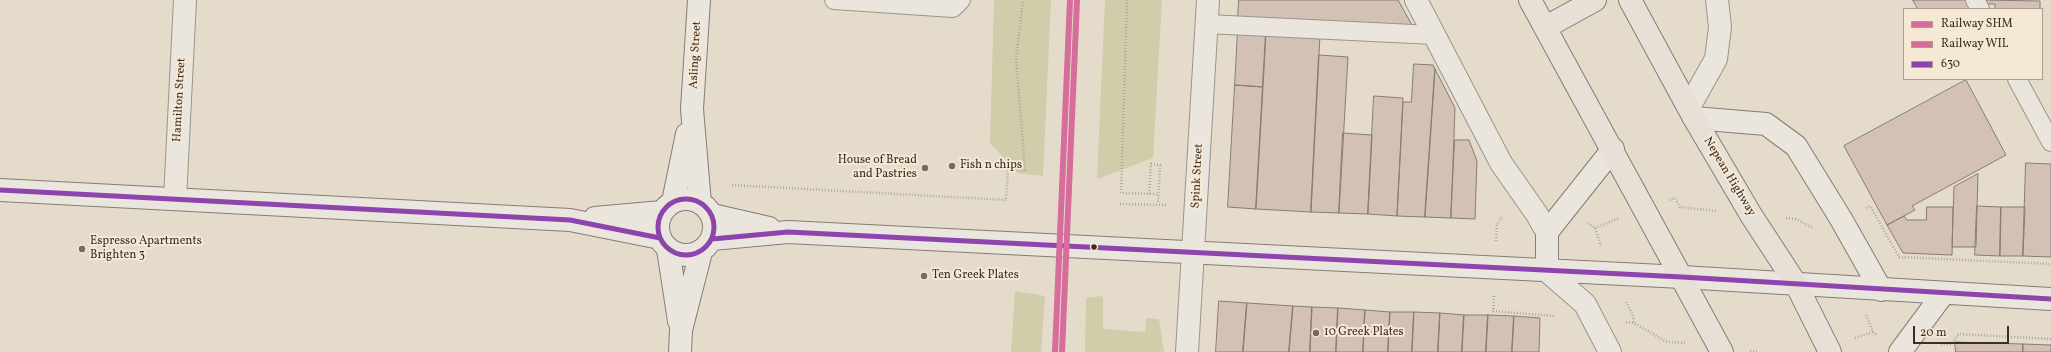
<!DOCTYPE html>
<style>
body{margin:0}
#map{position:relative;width:2051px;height:352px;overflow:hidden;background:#e5dbcb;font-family:Vollkorn,serif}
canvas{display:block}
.legend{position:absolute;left:1903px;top:8px;width:140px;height:72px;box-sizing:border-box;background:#f5e9d6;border:1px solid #ac9e8f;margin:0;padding:5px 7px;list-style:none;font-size:12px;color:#3e2d24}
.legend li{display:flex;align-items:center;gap:8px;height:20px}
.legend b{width:20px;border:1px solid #ac9e8f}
.scale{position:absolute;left:1913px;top:326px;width:96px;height:18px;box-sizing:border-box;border:2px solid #3e2d24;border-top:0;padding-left:5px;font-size:12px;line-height:14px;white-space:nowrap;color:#3e2d24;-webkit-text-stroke:3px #f5e9d6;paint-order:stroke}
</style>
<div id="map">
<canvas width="2051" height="352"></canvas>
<ul class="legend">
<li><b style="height:5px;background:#d66d9a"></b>Railway SHM</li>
<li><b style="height:5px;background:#d66d9a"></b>Railway WIL</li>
<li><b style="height:5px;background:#8e44ad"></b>630</li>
</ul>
<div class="scale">20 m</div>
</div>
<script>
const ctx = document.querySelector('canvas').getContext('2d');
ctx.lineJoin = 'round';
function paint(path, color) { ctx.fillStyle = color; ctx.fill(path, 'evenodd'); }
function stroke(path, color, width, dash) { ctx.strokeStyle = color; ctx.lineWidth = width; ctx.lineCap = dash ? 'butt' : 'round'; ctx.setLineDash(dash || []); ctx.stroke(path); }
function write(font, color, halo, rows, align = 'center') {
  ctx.font = font + ' Vollkorn,serif'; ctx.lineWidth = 4; ctx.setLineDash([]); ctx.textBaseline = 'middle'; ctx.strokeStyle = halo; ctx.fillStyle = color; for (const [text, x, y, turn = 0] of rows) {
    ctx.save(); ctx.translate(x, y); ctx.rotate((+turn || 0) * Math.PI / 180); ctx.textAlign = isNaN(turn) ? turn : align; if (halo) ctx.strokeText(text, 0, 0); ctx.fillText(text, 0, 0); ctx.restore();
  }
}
const green = new Path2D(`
 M994,0H1051L1043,176L1018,173L990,143Z
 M1105,0H1162L1153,158L1097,179Z
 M1015,291L1045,296L1041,352H1011Z
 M1103,296V329L1145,332L1146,318L1159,319L1164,352H1085L1086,298Z`);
const building = new Path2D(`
 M1239,0H1398L1413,27L1238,18Z
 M1913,0H1966L1971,9H1918Z
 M1986,0L2040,1V9H1995V4H1986Z
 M1238,30L1266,32L1263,87L1235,85Z
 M1266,32L1320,35L1311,212L1256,209Z
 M1319,55L1348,57L1339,213L1311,212Z
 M1414,64L1433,65L1435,69L1425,217L1397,216L1403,102H1411Z
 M1435,69L1455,108L1451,218L1425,217Z
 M1966,80L2006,155L1912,206L1915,210L1887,225L1844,146Z
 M1235,85L1263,87L1256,209L1228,207Z
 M1374,96L1403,98L1397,216L1368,214Z
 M1343,133L1372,135L1368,214L1339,213Z
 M1455,140H1469L1477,161L1475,219L1451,218Z
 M2026,163L2051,164V257L2023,256Z
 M1978,174L1976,247H1952L1954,187Z
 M1977,206L2001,207L2000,256L1975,255Z
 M1927,207H1953L1952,255L1903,253L1887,225L1904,216L1907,220H1926Z
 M2001,207H2025L2023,256H2000Z
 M1219,301L1247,303L1243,352H1216Z
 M1247,303L1293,306L1289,352H1243Z
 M1293,306L1312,307L1310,352H1289Z
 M1312,307L1338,308L1336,352H1310Z
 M1338,308L1365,310L1363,352H1336Z
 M1365,310L1390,312L1388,352H1363Z
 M1390,312H1414L1412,352H1388Z
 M1414,312L1440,313L1438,352H1412Z
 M1440,313L1464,315L1462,352H1438Z
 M1464,315H1488L1486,352H1462Z
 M1488,315L1514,316L1512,352H1486Z
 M1514,316L1540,318L1539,352H1512Z
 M1955,342L2023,344V352H1956Z
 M2023,344L2051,345V352H2023Z`);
const path = new Path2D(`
 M1127,0L1121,193L1158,194
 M732,185L1006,200L1008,170H1025L1016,58L1023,0
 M1149,194L1151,164L1160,165L1158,204
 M1670,200L1675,198L1680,207L1716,211
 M1120,204L1168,205
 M1866,208L1870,206L1899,257L2051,264
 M1786,218L1796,219L1813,228
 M1588,223L1595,228L1601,246
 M1595,228L1619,218
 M1496,241L1497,224L1503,216
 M1494,296L1493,311L1555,316
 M1626,302L1633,315L1634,323
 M1866,315L1873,332L1877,335
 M1626,322L1634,323L1667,342L1685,343
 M1855,338L1873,332
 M1941,344H1951L1959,334L2051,339
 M1750,351L1757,352`);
const lane = new Path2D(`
 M834,0L953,8L961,0
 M1975,0L1980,9
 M1207,24L1434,35
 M2017,79L2051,142`);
const street = new Path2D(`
 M1416,0L1501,163L1538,216L1547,232
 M1689,107L1716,59L1720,27L1717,0
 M175,199L185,0
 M1547,271L1585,304L1610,352
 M1187,352L1208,0`);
const secondary = new Path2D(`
 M699,0L692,109L700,203
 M1694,118L1766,124L1796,146L1841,219L1881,290
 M0,190L570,220L660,238
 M658 227a28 28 0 1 1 56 0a28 28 0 1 1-56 0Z
 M673,202L687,134
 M712,215L769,228
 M595,218L662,212
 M712,239L788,232L1682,277L2051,299
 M668,249L679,321
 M1547,271V232L1613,149
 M680,352L681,330L701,252
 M1900,352L1943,294`);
const highway = new Path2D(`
 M1530,0L1722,352
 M1630,0L1694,118L1751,215L1796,284L1830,352
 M1546,27L1595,0`);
const bus1 = new Path2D(`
 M0,190L570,220L660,238
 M658 227a28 28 0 1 1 56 0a28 28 0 1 1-56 0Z
 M712,239L788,232L1682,277L2051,299`);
const rail1 = new Path2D(`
 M1055,352L1070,0`);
const rail2 = new Path2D(`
 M1062,352L1077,0`);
const markers = [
 [952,166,4,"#786a5e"],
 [925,168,4,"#786a5e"],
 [1094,247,3.5,"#3e2d24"],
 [82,249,4,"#786a5e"],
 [924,276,4,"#786a5e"],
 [1316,333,4,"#786a5e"]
];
const streetNames = [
 ["Asling Street",696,55,-87],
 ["Hamilton Street",180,100,-87],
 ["Spink Street",1198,176,-87],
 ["Nepean Highway",1729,177,59]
];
const poiNames = [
 ["House of Bread",917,161,"right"],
 ["and Pastries",917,175,"right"],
 ["Fish n chips",960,166],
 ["Espresso Apartments",90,242],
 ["Brighten 3",90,256],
 ["Ten Greek Plates",932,276],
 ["10 Greek Plates",1324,333]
];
paint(green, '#d1cca9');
paint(building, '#d3c1b6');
stroke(building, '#857d74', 1);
stroke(lane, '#9c948a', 20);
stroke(street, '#9c948a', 24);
stroke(secondary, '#857d74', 24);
stroke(highway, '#857d74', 24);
stroke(path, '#ada7a0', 2.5, [1, 2]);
stroke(lane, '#eae5dd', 18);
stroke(street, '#eae5dd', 22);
stroke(secondary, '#eae5dd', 22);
stroke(highway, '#e7e0d7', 22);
stroke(bus1, '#8e44ad', 5);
stroke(rail1, '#d66d9a', 6);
stroke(rail2, '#d66d9a', 6);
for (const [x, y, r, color] of markers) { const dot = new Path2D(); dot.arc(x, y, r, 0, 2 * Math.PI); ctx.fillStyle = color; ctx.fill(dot); stroke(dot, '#f5e9d6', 1.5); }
write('12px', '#3e2d24', '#f5e9d6', streetNames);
write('12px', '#3e2d24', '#f5e9d6', poiNames, 'left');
</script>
